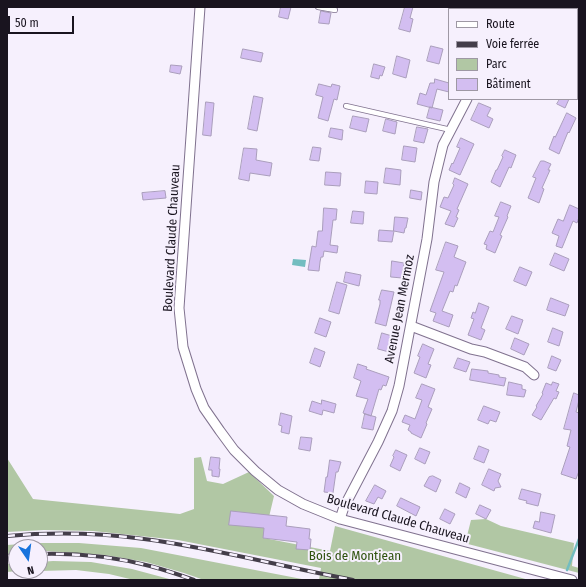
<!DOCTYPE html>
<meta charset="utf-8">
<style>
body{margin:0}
#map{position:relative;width:586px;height:587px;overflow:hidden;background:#f6f0fd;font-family:"Fira Sans Condensed",sans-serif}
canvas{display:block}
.frame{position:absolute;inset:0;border:8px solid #19141f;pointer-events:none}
.legend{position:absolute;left:448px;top:8px;width:130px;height:92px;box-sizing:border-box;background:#f6f0fd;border:1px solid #9e98a4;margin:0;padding:5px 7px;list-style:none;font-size:12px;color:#19141f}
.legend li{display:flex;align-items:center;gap:8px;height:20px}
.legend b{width:20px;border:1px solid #9e98a4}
.north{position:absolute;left:8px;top:539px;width:40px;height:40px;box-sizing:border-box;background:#f6f0fd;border:1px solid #9e98a4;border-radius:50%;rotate:167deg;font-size:11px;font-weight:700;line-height:16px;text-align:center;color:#19141f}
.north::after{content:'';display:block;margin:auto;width:14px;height:18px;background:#1874dd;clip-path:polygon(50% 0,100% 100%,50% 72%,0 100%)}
.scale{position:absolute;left:8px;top:16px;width:66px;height:18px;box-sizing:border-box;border:2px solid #19141f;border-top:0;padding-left:5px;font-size:12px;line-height:14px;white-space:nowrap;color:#19141f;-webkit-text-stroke:3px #f6f0fd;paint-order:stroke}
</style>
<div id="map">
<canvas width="586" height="587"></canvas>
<div class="frame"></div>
<ul class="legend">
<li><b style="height:5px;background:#fff"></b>Route</li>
<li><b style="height:5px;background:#443e4a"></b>Voie ferrée</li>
<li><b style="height:11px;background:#b1c7a4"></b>Parc</li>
<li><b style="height:11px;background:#d3bef1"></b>Bâtiment</li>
</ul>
<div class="north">N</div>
<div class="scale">50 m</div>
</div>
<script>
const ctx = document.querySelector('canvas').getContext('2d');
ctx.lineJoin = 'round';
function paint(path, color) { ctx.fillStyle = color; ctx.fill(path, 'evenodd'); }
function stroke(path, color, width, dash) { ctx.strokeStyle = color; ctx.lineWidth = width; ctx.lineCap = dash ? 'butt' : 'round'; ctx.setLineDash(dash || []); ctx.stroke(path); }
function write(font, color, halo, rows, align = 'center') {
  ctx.font = font + ' "Fira Sans Condensed",sans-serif'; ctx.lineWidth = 4; ctx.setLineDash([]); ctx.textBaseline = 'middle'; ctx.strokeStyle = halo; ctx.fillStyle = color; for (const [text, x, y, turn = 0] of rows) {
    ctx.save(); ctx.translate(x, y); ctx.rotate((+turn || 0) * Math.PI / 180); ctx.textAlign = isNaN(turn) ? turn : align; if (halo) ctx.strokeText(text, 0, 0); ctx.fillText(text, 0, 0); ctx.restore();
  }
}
const green = new Path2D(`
 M201,457L207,481L223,484L249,472L274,496L264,538L330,551L335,526L529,580H319L321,568L178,540L93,531L44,530L7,532V458L33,499L180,514L194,509V458Z
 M486,519L501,526L574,543L572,566L579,568V573L468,544L467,536L471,520Z
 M37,543H79L141,548L307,580H204L184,573L146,562L105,555L46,551H40V547H16V553L7,554V545Z
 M53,561L91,562L132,569L173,580H134L109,574L76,570L40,571V562Z
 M16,563V571H17L7,572V564Z`);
const water = new Path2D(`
 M293,259L306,260L305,267L292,265Z`);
const stream = new Path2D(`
 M567,570L579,539`);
const building = new Path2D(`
 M281,7H291L288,19L279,17Z
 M405,7H413L410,18L413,19L410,32L399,29Z
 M321,11L331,13L329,24L319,23Z
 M431,46L443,49L439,64L427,61Z
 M243,49L263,53L261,62L241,58Z
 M397,56L410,60L406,78L393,74Z
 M374,64L385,67L382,76L380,75L379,79L371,77Z
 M171,65L182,66L180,74L170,72Z
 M435,79L449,83V92L437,89L432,108L417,104L420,93L426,95L430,83H434Z
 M319,84L331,87L332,84L340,86L337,100L334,99L328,121L318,118L323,97L316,95Z
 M254,96L263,98L257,131L248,129Z
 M560,99H569L565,108L557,104Z
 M206,102L214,103L211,136L203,135Z
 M479,103L491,108L487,116L493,119L489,128L471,120Z
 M430,107L443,110L440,121L427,118Z
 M567,113L576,118L569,133L568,132L559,154L549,149L554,136L555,137Z
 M353,116L369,119L366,132L350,128Z
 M386,119L397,122L395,134L383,131Z
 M417,127L428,129L424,143L414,141Z
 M331,128L343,130L342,140L329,137Z
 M461,138L474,144L460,175L449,170L452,163L453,164L460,148L457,147Z
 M404,146L417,148L415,162L402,160Z
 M313,147L321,148L319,161L310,160Z
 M244,148L257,149L256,160L272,163L270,176L250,173L249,181L239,179Z
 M505,150L516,155L511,168L509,167L500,187L491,182L496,170H497L503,157L502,156Z
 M541,161H544L551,164L548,170H550L542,188L544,189L539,203L528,198L536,178L533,177Z
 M386,168L401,170L400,185L384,183Z
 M326,172L341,173L340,186L325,185Z
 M455,178L468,184L457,209L459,210L456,217L458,218L454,227L445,224L451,211L440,207L444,197L448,198L454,185L453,184Z
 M366,181L378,182L377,194L365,193Z
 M411,190L422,192L421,200L410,198Z
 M165,191L166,198L143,200L142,193Z
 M501,202L511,206L507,216L508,217L500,235L502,236L495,253L486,249L487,245L484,244L490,231L493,232L499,217L495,216Z
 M570,205L579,209V217L577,223L573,221L562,248L556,246L559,236L552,233L558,219L563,221Z
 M324,208L337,209L336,220H333L330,245L338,246L337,253L324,251L323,257H321L320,262L319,271L308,270L312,246L316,247L318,231H322Z
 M353,211L364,212L363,224L351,223Z
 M395,217L408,218L406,228H405L404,233L394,231L392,242L378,241L379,230L393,231Z
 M446,242L458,246L454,257L466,262L457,286L455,285L453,292L450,291L442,311L453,315L449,327L433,321L436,313L430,311L444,272L436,270Z
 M555,253L569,259L564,271L550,265Z
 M392,261L404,263L402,278L391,277Z
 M520,267L532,272L526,286L514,281Z
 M346,272L361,275L359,286L344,282Z
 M337,282L347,285L339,314L329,311Z
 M382,290L394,292L386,326L375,323L380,304V300H379Z
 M551,298L569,305L565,316L547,310Z
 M479,303L489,307L481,328L485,330L481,340L468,335L474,319L471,318L473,312L475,313Z
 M512,316L523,320L518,334L506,329Z
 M320,318L331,322L326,337L315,333Z
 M553,328L563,332L559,346L548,342Z
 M382,333L392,336L391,340H392L389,352L378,349Z
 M515,338L529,344L524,355L511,349Z
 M423,344L434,349L428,364L431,365L426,378L414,373L420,357L418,356Z
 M315,348L325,352L320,367L310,363Z
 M552,356L561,360L556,371L548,368Z
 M458,358L470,362L466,372L454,368Z
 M358,364L367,367L366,369L389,377L386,386L383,385L381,390L379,389L371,416L363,413L368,399L356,396L361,381L354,378Z
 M472,369L488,371V373L499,375V377L506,378L504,386L470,380Z
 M509,382L522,385V389L526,390L524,397L507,395Z
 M553,382L559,384L556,391L559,392L556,399L554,398L541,420L532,415L537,407L536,406L543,394L542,393L546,383L551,385Z
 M422,384L435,389L428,407L432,409L426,423L427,424L421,438L411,433V432L408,430L410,425L402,422L405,415L415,419L422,400L416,398Z
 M574,393L579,395V400L576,412L579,413V471L576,479L561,474L570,447L567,446L571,430L564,429Z
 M322,400L336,404L334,413L323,410L322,415L309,411L312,401L321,404Z
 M484,406L500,412L496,422L490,420L488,424L478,420Z
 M281,413L292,416L289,434L281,432L282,426L279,425Z
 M365,414L376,417L373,430L362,428Z
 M301,437L312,438L310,451L299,449Z
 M479,446L489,450L484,463L474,459Z
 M420,448L430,452L425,464L415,459Z
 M396,450L407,455L400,471L390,466L394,457L393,456Z
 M211,457L220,458L219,469H220L219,477L212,476V470H209Z
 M330,460L341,462L338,472H336L333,493L324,492L326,477H327Z
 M489,469L501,474L498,481L501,487L495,488L494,491L482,485Z
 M433,476L441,480L436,492L424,486L429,477Z
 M460,483L470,488L466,498L456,493Z
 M375,485L386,491L382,499L378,497L374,504L366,501Z
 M522,489L541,494L538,506L526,503L527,501L519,499Z
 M401,498L420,507L416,516L397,506Z
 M480,505L491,510L486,519L476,514Z
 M445,509L455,514L450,524L440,519Z
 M231,511L287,517L286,526L310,529L309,539H311L310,550L296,549L297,542L263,538L264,528L229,525Z
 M541,512L555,515L551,533L533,528L535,521L539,522Z`);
const service = new Path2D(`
 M318,7L335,10
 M346,106L451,130`);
const minor = new Path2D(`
 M200,7L179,308L183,347L196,389L204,408L220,431L234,450L255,471L278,490L303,504L340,519L572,580
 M519,9L520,7
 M411,326L471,349L485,352L525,367L534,375
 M340,519L344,507L378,442L392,411L399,386L427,239L434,182L443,145L467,99`);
const rail = new Path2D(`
 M7,536C52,532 99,533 144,539C214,548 283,567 353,580
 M40,554C76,553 115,557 150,566C165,570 180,575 194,580
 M7,556L16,555`);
const streetNames = [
 ["Boulevard Claude Chauveau",172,238,-87],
 ["Avenue Jean Mermoz",400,309,-79],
 ["Boulevard Claude Chauveau",398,519,16]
];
const parkNames = [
 ["Bois de Montjean",355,556]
];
paint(green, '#b1c7a4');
paint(water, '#73bdc0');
stroke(stream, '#73bdc0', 2.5);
paint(building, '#d3bef1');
stroke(building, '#aa9ebc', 1);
stroke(service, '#80728f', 6);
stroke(minor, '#80728f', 11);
stroke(service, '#fff', 4.5);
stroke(minor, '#fff', 9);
stroke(rail, '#443e4a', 4);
stroke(rail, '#f6f0fd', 2.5, [8]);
write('13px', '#19141f', '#f6f0fd', streetNames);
write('13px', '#2e520e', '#f6f0fd', parkNames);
</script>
